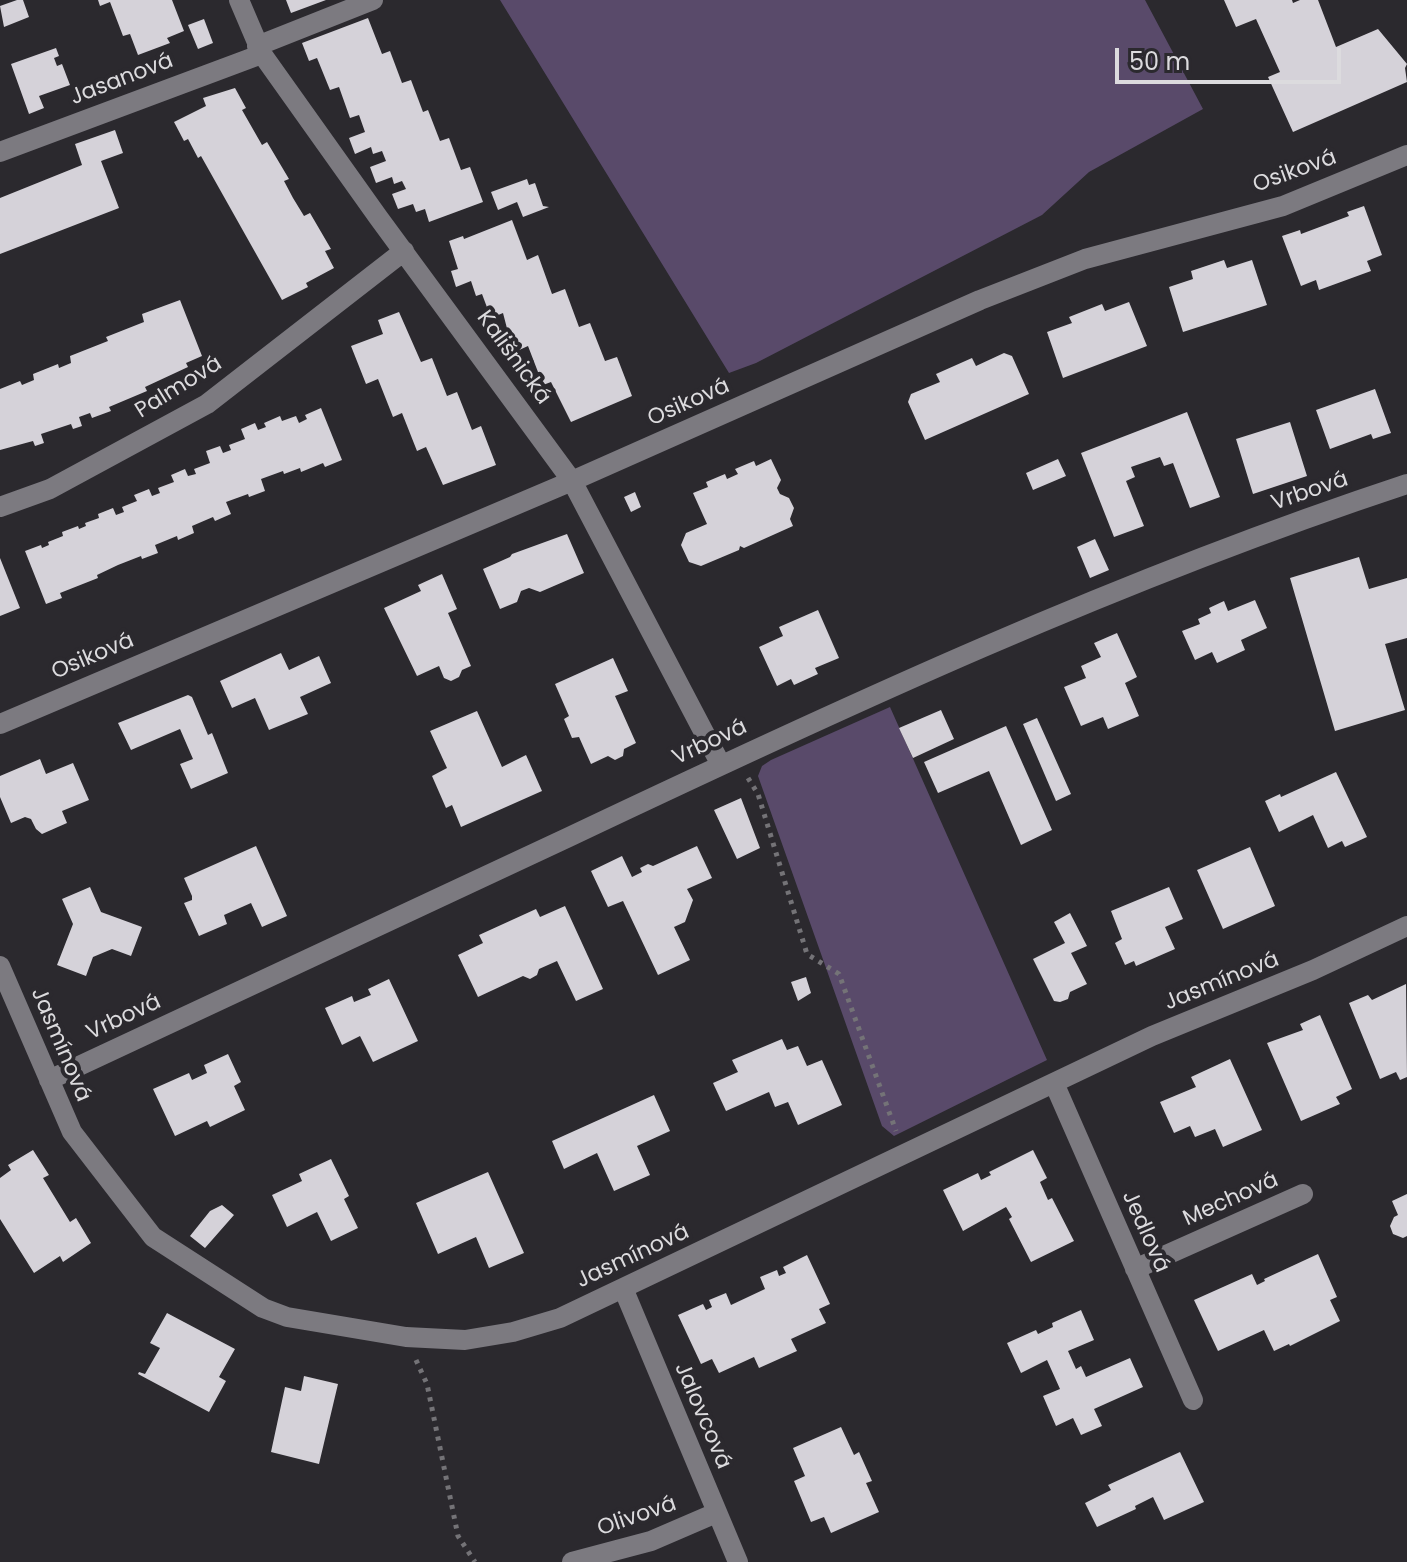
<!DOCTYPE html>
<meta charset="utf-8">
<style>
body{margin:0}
#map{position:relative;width:1407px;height:1562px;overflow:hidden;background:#2b292e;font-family:Poppins,sans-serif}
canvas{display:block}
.scale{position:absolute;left:1115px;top:48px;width:226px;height:36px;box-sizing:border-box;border:4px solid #dcdbde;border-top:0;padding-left:10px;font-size:24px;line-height:28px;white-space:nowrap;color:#dcdbde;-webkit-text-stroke:6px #2b292e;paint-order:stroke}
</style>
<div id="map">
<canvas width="1407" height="1562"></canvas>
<div class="scale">50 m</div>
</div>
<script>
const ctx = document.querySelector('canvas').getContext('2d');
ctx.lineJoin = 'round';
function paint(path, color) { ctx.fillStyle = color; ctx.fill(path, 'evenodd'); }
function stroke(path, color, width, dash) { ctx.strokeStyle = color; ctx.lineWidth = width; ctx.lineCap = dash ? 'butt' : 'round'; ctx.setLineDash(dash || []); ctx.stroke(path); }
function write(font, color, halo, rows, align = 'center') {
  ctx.font = font + ' Poppins,sans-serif'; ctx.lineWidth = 8; ctx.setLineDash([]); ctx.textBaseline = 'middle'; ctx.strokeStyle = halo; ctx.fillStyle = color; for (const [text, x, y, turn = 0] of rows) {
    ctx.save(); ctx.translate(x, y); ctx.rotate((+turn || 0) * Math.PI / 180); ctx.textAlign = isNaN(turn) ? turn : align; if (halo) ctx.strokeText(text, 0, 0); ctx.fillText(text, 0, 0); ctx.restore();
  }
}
const green = new Path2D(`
 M500,0H1145L1203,109L1089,172L1042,215L756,363L729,373Z
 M890,707L1047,1060L894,1136L882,1126L758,776L762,766L771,760Z`);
const building = new Path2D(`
 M17,0H23L29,17L4,27L0,6Z
 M98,0H172L184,31L167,38L170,43L138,55L130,34L123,36L110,2L100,6Z
 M286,0H326L291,13Z
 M1224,0H1292L1293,3L1300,0H1318L1336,47L1378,29L1407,64L1405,68L1407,82L1293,132L1268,77L1280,72L1256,19L1236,27Z
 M368,18L382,54L390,51L402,83L411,80L423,112L428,110L440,141L449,138L461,170L470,167L483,202L429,222L425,209L416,212L413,204L398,209L392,194L406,189L402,181L394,184L392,177L376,183L370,167L386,161L382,151L373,154L371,147L355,154L349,138L365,132L359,115L350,118L339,87L330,90L317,58L309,61L302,43Z
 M204,19L213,43L198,49L188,25Z
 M56,48L59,56L54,58L57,66L62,64L70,85L39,96L44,108L29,114L11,64Z
 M235,88L246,108L242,110L262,145L267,142L289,179L284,181L293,198L304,216L310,213L331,249L325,251L334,268L306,283L308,287L282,300L201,156L198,158L188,139L184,141L174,122L206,106L203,98Z
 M115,130L123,153L101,161L119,208L0,254V198L82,165L75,144Z
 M527,179L529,185L535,183L543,206L549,207L523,217L517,202L498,210L491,192Z
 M1364,206L1382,255L1367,261L1371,271L1319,290L1316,280L1301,286L1282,236L1300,230L1301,234L1349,216L1347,212Z
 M512,220L527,260L538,255L552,294L565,289L579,327L590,323L605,361L617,357L632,396L571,422L551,382L543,385L528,346L517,351L512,338L510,340L503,313L491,318L482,294L476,296L471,281L456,287L451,271L458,269L449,241L463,236L464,239Z
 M1224,260L1227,268L1252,260L1267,305L1183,332L1169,287L1193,279L1191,271Z
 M180,300L202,356L186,363L188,367L145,387L147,391L109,407L111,411L92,418L90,413L79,417L82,426L73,429L71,424L41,434L44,443L35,446L33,441L0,450V389L20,381L22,385L34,380L33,374L58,364L59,368L71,363L70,356L108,341L106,337L144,322L142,314Z
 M1129,302L1147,346L1063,378L1047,332L1072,323L1069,317L1102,304L1105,311Z
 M399,312L421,362L432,358L447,396L457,392L472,430L481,426L496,465L443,485L426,447L417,451L402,413L393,417L378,379L366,384L351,346L383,334L378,320Z
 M1004,353L1012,356L1029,394L925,440L908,402L911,394L940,382L936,374L972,358L976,366Z
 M1375,389L1391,433L1373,439L1371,434L1330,449L1316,410Z
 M321,408L342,460L325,467L323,463L301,472L300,468L284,474L283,471L261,479L265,491L249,497L248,494L226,502L231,514L215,521L213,517L192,526L194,533L178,540L177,536L155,545L158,553L142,559L141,556L118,565L97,575L98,578L60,593L62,598L46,604L25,551L41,545L42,548L49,545L48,542L63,536L62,532L78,526L79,529L86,526L85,523L99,518L98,514L113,508L116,515L124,512L122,507L137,501L134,495L149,489L152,496L160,493L158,488L174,482L171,475L185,469L188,476L196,474L194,469L210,463L206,451L220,446L223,453L231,450L229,445L245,439L241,429L255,423L258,430L266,427L264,423L280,416L282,421L296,416L299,423L307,419L305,415Z
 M1187,412L1220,497L1190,508L1173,463L1164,466L1160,457L1131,467L1135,477L1126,481L1144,526L1114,537L1081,453Z
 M1290,422L1307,476L1253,494L1236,439Z
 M771,459L781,480L777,488L780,494L789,498L794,508L790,519L793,526L744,548L740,546L739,550L701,566L689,562L681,545L686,533L707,524L693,493L708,487L706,482L725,474L727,479L738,474L735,469L754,461L756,466Z
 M1058,459L1066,476L1033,490L1026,473Z
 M635,492L641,507L631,512L624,497Z
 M567,534L584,573L540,592L529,588L521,591L517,602L500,609L483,569L510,557L512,554Z
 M1095,539L1109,570L1090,578L1077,547Z
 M1359,557L1369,589L1407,578V638L1385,644L1405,710L1335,731L1290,578Z
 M0,558L20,608L0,616Z
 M442,574L457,609L448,613L471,666L462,670L459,677L451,681L444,678L439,666L417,676L384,608L421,591L418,585Z
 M1255,600L1267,628L1241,640L1245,650L1217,663L1212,652L1195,660L1182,631L1200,624L1198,619L1211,613L1209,608L1224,601L1228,611Z
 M818,610L839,658L815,668L818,674L794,685L791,679L777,686L759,647L783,636L779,627Z
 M1117,633L1137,677L1125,683L1139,716L1108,729L1103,717L1081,726L1064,687L1086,678L1081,666L1101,657L1094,643Z
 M281,653L289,670L319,656L331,683L300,697L308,714L269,730L255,698L232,708L220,681Z
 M613,658L628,691L615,696L636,743L624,749L623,756L615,760L608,756L591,764L579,737L572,738L564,719L569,716L555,684Z
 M188,695L192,697L208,735L212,733L228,773L191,789L180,764L193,759L180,729L131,750L118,723Z
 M941,710L954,739L913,758L899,728Z
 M477,711L502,767L526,755L542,791L461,827L452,805L446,808L432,776L447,768L430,731Z
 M1037,718L1071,794L1056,801L1023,724Z
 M1006,726L1052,830L1021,845L989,771L938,793L924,762Z
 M40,759L46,774L73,763L89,800L62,811L67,823L42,834L36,829L31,819L25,817L11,823L0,797V776Z
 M1336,772L1367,837L1345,847L1342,841L1328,848L1313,815L1279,832L1265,801L1280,794L1281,797Z
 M741,798L760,848L737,859L714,810Z
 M256,846L287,916L262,927L251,903L224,915L227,924L199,936L184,903L192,900V896L184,878Z
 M697,846L712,878L687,889L693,900L685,922L674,927L690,960L658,975L623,901L608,907L591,871L622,856L632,877L642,872L640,868L648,864L653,866Z
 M1250,847L1275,906L1223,929L1197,870Z
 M90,887L101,912L142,927L131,956L112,949L93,957L86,976L57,965L73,924L62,899Z
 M1169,887L1183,919L1165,927L1175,949L1136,966L1134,961L1125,965L1115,943L1122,939L1111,911Z
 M565,906L603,989L576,1001L557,961L539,969L537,975L530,979L523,976L478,997L458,955L483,943L479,935L536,909L540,917Z
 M1070,913L1087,946L1071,953L1087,984L1070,992L1068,999L1060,1002L1054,1001L1033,959L1065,943L1054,922Z
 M806,977L811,993L798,1001L791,982Z
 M389,979L418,1041L373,1062L360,1036L342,1045L325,1008L352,996L354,1002L371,995L368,989Z
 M1406,984L1407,1077L1400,1080L1396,1072L1380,1079L1349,1003L1368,995L1372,1000Z
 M1320,1015L1352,1089L1336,1097L1340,1104L1301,1121L1267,1043L1303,1030L1300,1024Z
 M782,1039L787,1050L798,1046L807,1066L822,1060L842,1105L798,1125L788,1102L775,1107L769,1092L726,1111L713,1083L738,1072L732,1060Z
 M228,1054L241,1082L234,1086L245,1110L210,1127L207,1121L175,1136L153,1089L189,1073L192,1080L207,1073L204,1065Z
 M1230,1059L1262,1130L1223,1147L1215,1129L1195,1137L1190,1126L1174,1133L1160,1102L1196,1087L1191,1077Z
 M654,1095L670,1131L637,1146L650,1175L614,1191L597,1153L564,1169L552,1141Z
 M33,1150L49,1175L43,1178L70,1222L76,1218L91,1243L63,1262L60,1256L34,1273L0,1219V1178L11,1170L8,1165Z
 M1033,1150L1047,1178L1040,1182L1048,1200L1052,1198L1074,1241L1031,1262L1009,1219L1012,1217L1006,1207L963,1231L943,1190L978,1173L981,1180L991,1175L989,1172Z
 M331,1159L349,1196L344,1199L358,1228L331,1241L317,1212L287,1227L272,1195L302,1181L299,1174Z
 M488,1172L524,1253L489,1268L476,1237L438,1254L416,1203Z
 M1407,1194V1236L1403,1238L1393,1234L1390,1226L1394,1217L1398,1215L1392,1201Z
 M222,1205L234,1215L205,1248L190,1236L210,1211Z
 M1318,1254L1337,1297L1330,1300L1340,1321L1290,1346L1289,1344L1274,1351L1264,1330L1218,1351L1194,1300L1252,1274L1257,1285L1265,1281L1264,1279Z
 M807,1255L830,1304L819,1309L826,1323L791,1339L797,1351L759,1368L754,1357L719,1373L712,1359L701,1364L678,1315L703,1304L706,1310L712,1307L709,1300L726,1293L731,1305L765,1289L760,1277L777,1270L779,1276L786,1273L783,1267Z
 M1081,1310L1094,1340L1068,1351L1076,1369L1081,1366L1086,1377L1130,1358L1143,1387L1094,1409L1102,1426L1081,1435L1073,1418L1056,1426L1043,1396L1060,1389L1047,1360L1021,1373L1007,1343L1036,1330L1038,1334L1053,1327L1052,1323Z
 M167,1313L235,1349L219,1377L226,1381L209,1412L138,1374L139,1372L145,1374L160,1348L150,1343Z
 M304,1376L338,1384L319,1464L271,1452L285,1387L301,1391Z
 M841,1427L854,1455L859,1452L872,1481L866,1483L879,1512L831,1533L824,1517L811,1522L794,1481L805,1476L793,1448Z
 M1180,1452L1204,1502L1164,1520L1153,1497L1135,1506L1136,1509L1097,1527L1085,1503L1111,1490L1108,1485Z`);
const path = new Path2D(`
 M748,778L758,794L807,954L839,974L896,1131
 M416,1360L427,1384L458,1536L475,1562`);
const minor = new Path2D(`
 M239,0L262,54L378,217L572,481L720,763
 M257,46L373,0
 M0,152L262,54
 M0,507L50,489L207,404L404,251
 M0,724L572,481L980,300L1085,259L1283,206L1407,155
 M0,966L72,1132L153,1237L263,1308L287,1317L406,1337L465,1340L513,1332L560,1318L1152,1036L1313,970L1407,926
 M49,1080C222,999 396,918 569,837C843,707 1119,579 1407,484
 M1054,1083L1193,1400
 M1135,1269L1303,1194
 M623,1288L738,1562
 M572,1562L651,1541L716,1513`);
const streetNames = [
 ["Jasanová",122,80,-21],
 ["Osiková",1295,172,-20],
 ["Kališnická",513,358,54],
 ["Palmová",179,388,-32],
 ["Osiková",689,403,-24],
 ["Vrbová",1310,492,-19],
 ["Osiková",93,657,-23],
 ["Vrbová",710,743,-25],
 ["Jasmínová",1222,982,-22],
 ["Vrbová",124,1018,-25],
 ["Jasmínová",60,1045,67],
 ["Mechová",1231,1200,-24],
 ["Jedlová",1145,1232,66],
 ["Jasmínová",633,1257,-25],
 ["Jalovcová",702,1416,67],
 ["Olivová",637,1517,-19]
];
paint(green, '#594a6a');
paint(building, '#d5d2d9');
stroke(path, '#747377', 5, [4, 6]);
stroke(minor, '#7c7a80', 20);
write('22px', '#dcdbde', '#2b292e', streetNames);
</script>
